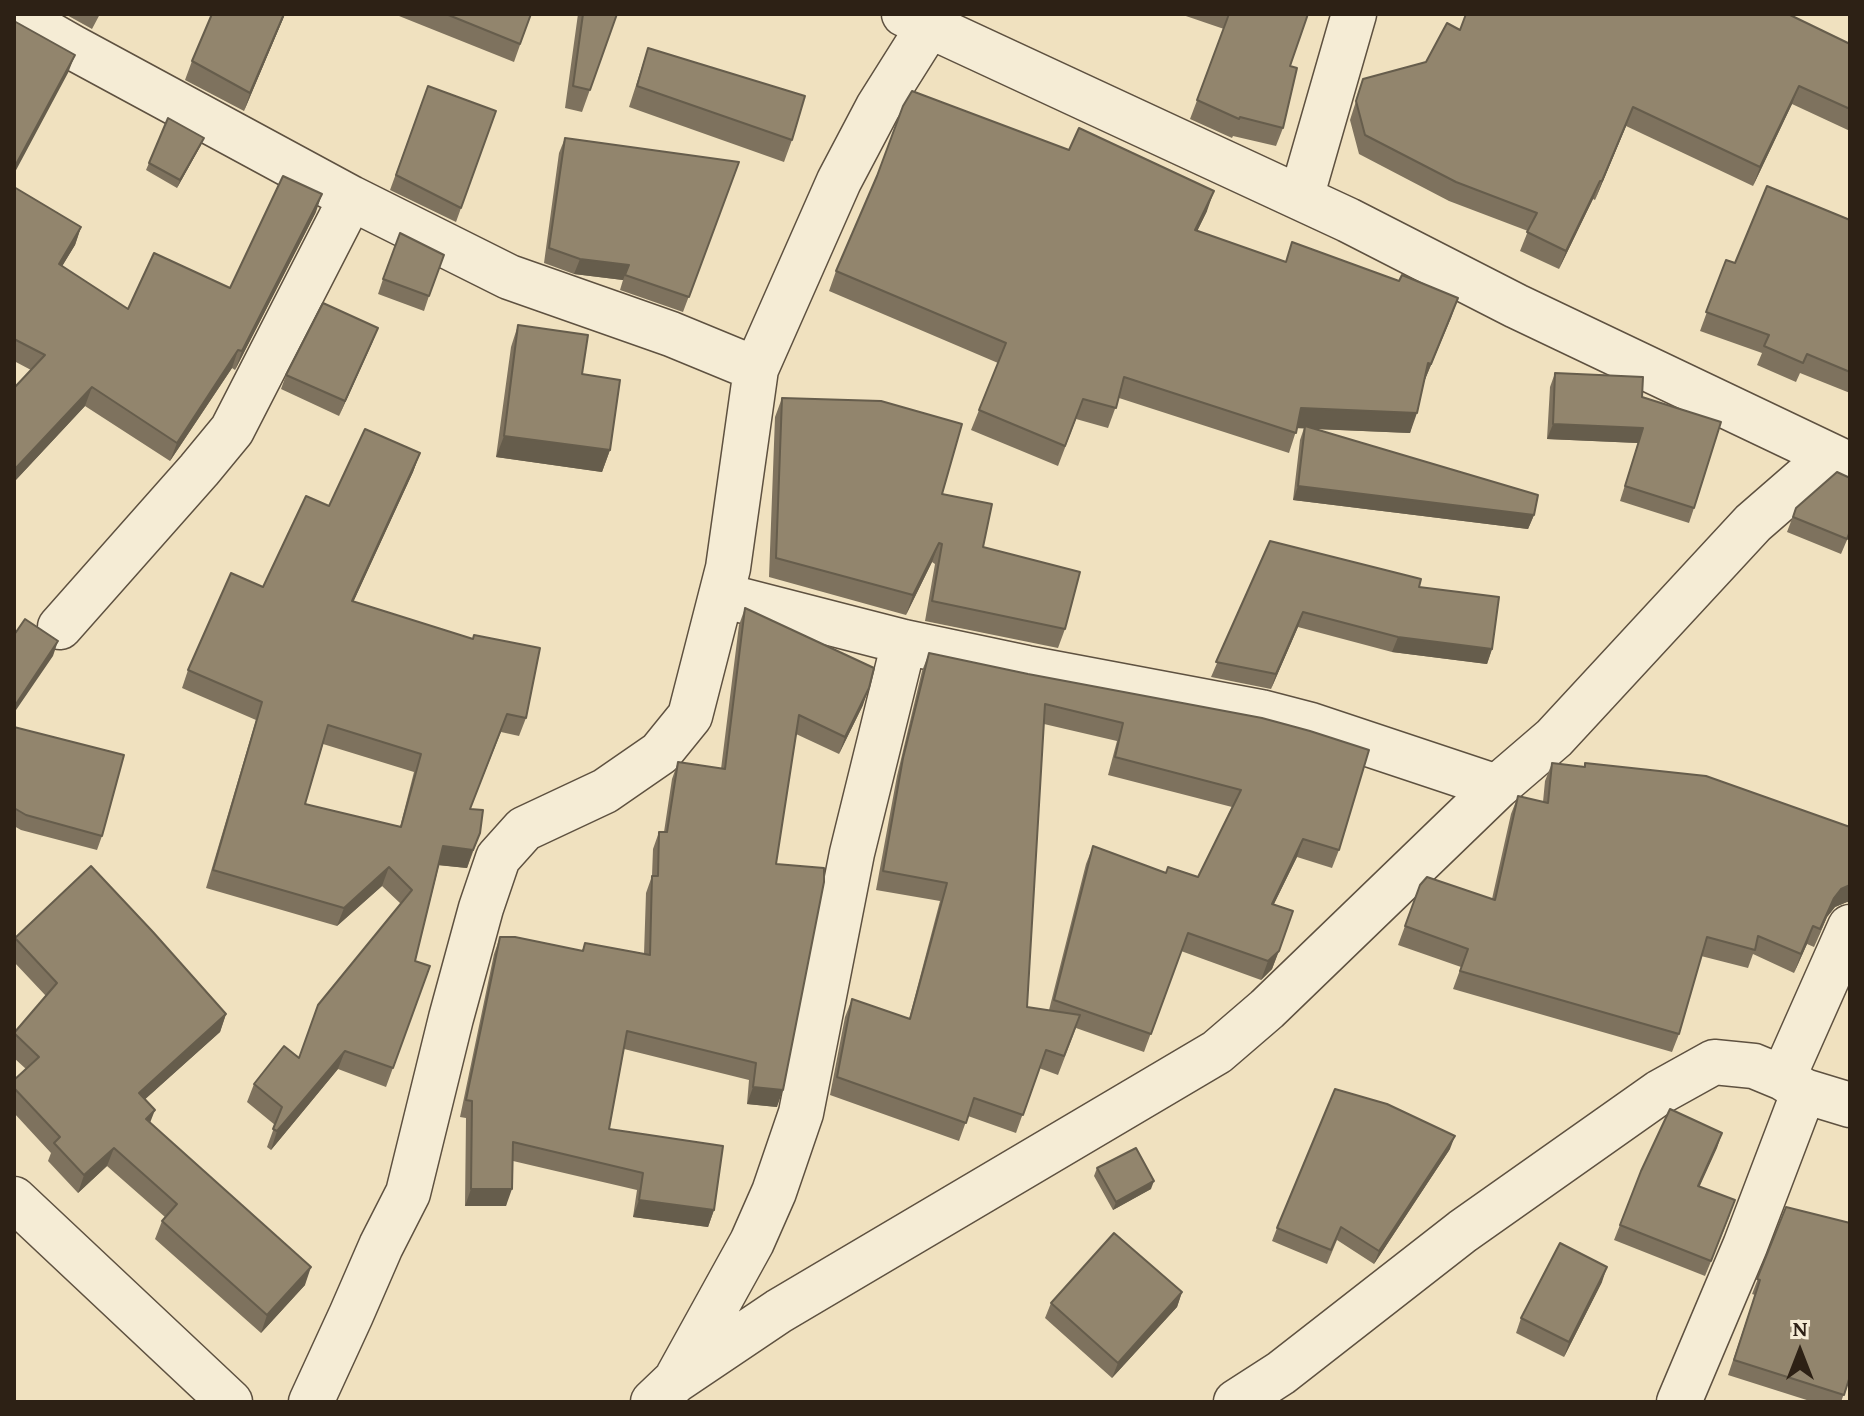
<!DOCTYPE html>
<style>
body{margin:0}
#map{position:relative;width:1864px;height:1416px;overflow:hidden;background:#f0e1bf;font-family:"Gentium Book Plus",serif}
canvas{display:block}
.frame{position:absolute;inset:0;border:16px solid #2d2115;pointer-events:none}
.north{position:absolute;left:1760px;top:1312px;width:80px;height:80px;-webkit-text-stroke:6px #f5ecd5;paint-order:stroke;rotate:0deg;font-size:22px;font-weight:700;line-height:32px;text-align:center;color:#2d2115}
.north::after{content:'';display:block;margin:auto;width:28px;height:36px;background:#2d2115;clip-path:polygon(50% 0,100% 100%,50% 72%,0 100%)}
</style>
<div id="map">
<canvas width="1864" height="1416"></canvas>
<div class="frame"></div>
<div class="north">N</div>
</div>
<script>
const ctx = document.querySelector('canvas').getContext('2d');
ctx.lineJoin = 'round';
function stroke(path, color, width, dash) { ctx.strokeStyle = color; ctx.lineWidth = width; ctx.lineCap = dash ? 'butt' : 'round'; ctx.setLineDash(dash || []); ctx.stroke(path); }
function paint(path, color) { ctx.fillStyle = color; ctx.fill(path, 'evenodd'); }
const street = new Path2D(`
 M14,14L72,47L351,198L509,277L671,334L756,369
 M904,14L1348,220L1516,306L1850,465
 M1301,198L1354,14
 M721,595L904,642L1027,668L1261,712L1311,725L1497,787
 M60,627L199,470L232,430L351,198
 M1783,1078L1850,927
 M14,1199L230,1402
 M678,1376L752,1242L774,1192L801,1113L852,853L904,642
 M311,1402L351,1315L381,1246L408,1193L451,1018L481,908L498,858L524,829L605,791L660,753L690,716L728,568L756,369L839,181L878,107L929,26
 M653,1402L675,1381L779,1311L1217,1052L1267,1009L1497,787L1554,738L1753,523L1830,456
 M1236,1402L1281,1373L1463,1231L1660,1092L1714,1062L1754,1066L1783,1078L1804,1091L1850,1105
 M1679,1402L1745,1246L1804,1091`);
const wall = new Path2D(`
 M65,14H100L92,29Z
 M285,14L244,111L185,80L192,61Z
 M394,14H531L514,62Z
 M578,14H617L582,112L565,108Z
 M1180,14H1308L1290,66L1283,128L1276,146L1233,136L1232,138L1190,119L1224,29Z
 M1460,30L1850,44V131L1792,104L1753,186L1626,126L1595,200L1593,199L1559,269L1520,251L1528,231L1449,201L1359,154L1350,120L1363,79L1426,62Z
 M648,48L792,140L784,162L629,107Z
 M428,86L496,111L456,222L390,190Z
 M168,118L201,145L177,188L146,170Z
 M565,138L739,162L683,312L620,290L623,280L574,274L544,263L559,153Z
 M14,187L81,227L75,245L62,266L128,309L230,288L316,212L235,370L232,368L170,461L85,406L14,482V388L31,370L14,361Z
 M1207,211L1197,231L1285,262L1399,281L1458,298L1424,382L1410,433L1314,429L1534,515L1528,529L1293,500L1300,440L1304,428H1297L1289,453L1119,398L1108,428L1076,419L1058,466L971,430L998,363L829,291L836,271Z
 M1850,220V393L1800,373L1796,382L1757,365L1762,353L1700,331L1726,260L1735,263Z
 M383,279L429,296L424,311L378,294Z
 M518,325L582,374L610,450L602,472L496,457L511,347Z
 M378,328L372,343L339,416L281,389L286,375Z
 M1555,373L1642,397L1694,508L1689,523L1620,501L1638,443L1547,439L1550,387Z
 M782,398L942,494L983,547L1065,629L1058,648L925,621L935,564L932,562L906,615L769,577L775,417Z
 M420,453L413,472L353,602L473,639L474,635L526,718L519,736L501,732L470,809L480,833L467,868L439,865L415,961L430,966L386,1087L338,1069L271,1150L267,1147L275,1125L247,1102L254,1084L299,1058L401,904L382,886L337,926L206,888L256,720L182,688L188,670L263,587L329,506ZM323,744L414,772L400,827L305,804Z
 M1850,478V533L1841,554L1787,532L1796,508Z
 M1270,541L1419,587L1492,649L1487,664L1392,652L1298,627L1271,689L1211,677Z
 M745,608L863,705L839,754L796,734L776,864L777,1107L747,1104L749,1080L624,1049L609,1129L714,1210L708,1227L633,1217L637,1190L513,1161L506,1206H465L466,1118L460,1117L494,954L500,937L582,951L585,943L644,954L646,893L652,876L653,849L659,832H664L672,779L678,762L721,769L739,625Z
 M929,653L1028,674L1262,718L1339,850L1332,868L1297,857L1274,904L1293,911L1272,969L1261,980L1181,951L1144,1052L1076,1028L1058,1075L1039,1068L1016,1133L968,1116L959,1141L830,1095L845,1017L852,999L909,1019L940,901L876,890L897,776L922,671ZM1044,724L1117,741L1108,775L1232,807L1198,877L1166,873L1093,846L1086,864L1049,1010L1027,1007Z
 M14,727L102,836L97,850L21,830L14,826Z
 M1552,763L1584,767L1585,763L1847,902L1835,907L1827,917L1814,947L1807,944L1794,973L1753,954L1748,968L1701,956L1679,1034L1672,1052L1453,989L1461,967L1398,945L1420,885L1492,899L1511,814L1518,796L1543,802L1545,781Z
 M15,938L226,1014L220,1032L145,1099L150,1123L305,1285L261,1333L155,1239L162,1221L165,1217L107,1166L78,1193L48,1161L51,1153L14,1113V1080L26,1069L14,1058V1033L46,996L14,962Z
 M1722,1133L1699,1186L1730,1215L1705,1276L1614,1240L1641,1171Z
 M1450,1149L1374,1264L1337,1240L1327,1264L1272,1241L1277,1228Z
 M1097,1168L1151,1189L1113,1210L1094,1176Z
 M1786,1207L1850,1376L1841,1402H1813L1728,1375L1755,1295L1752,1294Z
 M1602,1282L1564,1357L1516,1333L1521,1318Z
 M1182,1292L1177,1307L1112,1378L1045,1318L1051,1303Z`);
const shadedWall = new Path2D(`
 M284,14H285L244,111L250,93Z
 M75,55L68,73L14,174V168Z
 M1799,86L1792,104L1753,186L1760,167Z
 M1633,107L1626,126L1595,200L1602,181Z
 M204,138L201,145L177,188L180,180Z
 M1600,181L1593,199L1559,269L1566,251Z
 M1214,191L1207,211L1188,250L1195,230Z
 M322,194L316,212L235,370L242,351Z
 M81,227L75,245L52,283L59,264Z
 M580,259L629,265L623,280L574,274Z
 M1458,298L1451,318L1423,384L1428,363Z
 M378,328L372,343L339,416L345,401Z
 M238,350L232,368L170,461L177,443Z
 M92,387L85,406L14,482V470Z
 M1301,408L1417,413L1410,433L1293,428Z
 M1553,424L1643,428L1638,443L1547,439Z
 M504,436L610,450L602,472L496,457Z
 M420,453L413,472L345,620L352,601Z
 M1298,486L1534,515L1528,529L1293,500Z
 M939,543L932,562L906,615L913,595Z
 M1303,612L1298,627L1271,689L1276,674Z
 M1398,637L1492,649L1487,664L1392,652Z
 M58,641L53,656L14,713V707Z
 M869,688L863,705L839,754L845,737Z
 M1303,839L1297,857L1265,922L1272,904Z
 M443,846L473,850L467,868L437,865Z
 M389,867L382,886L337,926L344,908Z
 M1850,885V903L1847,902L1835,907L1827,917L1814,947L1834,898L1841,889Z
 M1813,926L1807,944L1794,973L1801,954Z
 M1279,951L1272,969L1261,980L1268,961Z
 M226,1014L220,1032L132,1111L139,1093Z
 M345,1051L338,1069L271,1150L277,1131Z
 M753,1087L783,1090L777,1107L747,1104Z
 M155,1110L148,1128L146,1119Z
 M1722,1133L1717,1148L1693,1201L1698,1186Z
 M1455,1136L1450,1149L1374,1264L1379,1251Z
 M114,1148L107,1166L78,1193L84,1175Z
 M1154,1181L1151,1189L1113,1210L1116,1202Z
 M471,1189H512L506,1206H465Z
 M639,1200L714,1210L708,1227L633,1217Z
 M311,1267L305,1285L261,1333L267,1315Z
 M1607,1267L1602,1282L1564,1357L1569,1342Z
 M1182,1292L1177,1307L1112,1378L1118,1363Z`);
const building = new Path2D(`
 M212,14H284L250,93L192,61Z
 M446,14H531L520,44Z
 M583,14H617L590,90L573,86Z
 M1229,14H1308L1290,66L1297,68L1283,128L1240,117L1239,119L1197,100Z
 M1466,14H1788L1850,44V109L1799,86L1760,167L1633,107L1602,181H1600L1566,251L1527,232L1537,213L1456,182L1365,135L1356,101L1363,79L1426,62L1447,23L1460,30Z
 M14,21L75,55L14,168Z
 M648,48L805,96L792,140L637,86Z
 M428,86L496,111L461,208L396,175Z
 M912,91L1069,150L1079,128L1214,191L1195,230L1286,262L1292,242L1399,281L1402,275L1458,298L1431,364L1428,363L1417,413L1301,408L1296,433L1124,377L1116,408L1083,399L1065,446L979,410L1006,343L836,271L877,176L903,106Z
 M168,118L204,138L180,180L149,163Z
 M565,138L739,162L689,297L625,275L629,265L580,259L549,248Z
 M283,176L322,194L242,351L238,350L177,443L92,387L14,470V388L45,355L14,339V187L81,227L59,264L128,309L154,253L230,288Z
 M1767,186L1850,220V372L1807,354L1803,363L1764,346L1769,335L1706,312L1726,260L1735,263Z
 M400,233L444,255L429,296L383,279Z
 M323,303L378,328L345,401L286,375Z
 M518,325L588,335L582,374L620,380L610,450L504,436Z
 M1555,373L1643,377L1642,397L1721,422L1694,508L1625,486L1643,428L1553,424Z
 M782,398L881,401L962,424L942,494L992,504L983,547L1080,572L1065,629L932,601L942,544L939,543L913,595L776,558Z
 M1305,426L1538,495L1534,515L1298,486Z
 M365,429L420,453L352,601L473,639L474,635L540,648L526,718L507,714L470,809L483,810L480,833L473,850L443,846L415,961L430,966L393,1068L345,1051L277,1131L273,1129L282,1107L254,1084L284,1046L299,1058L318,1005L412,890L389,867L344,908L213,870L262,702L188,670L231,573L263,587L306,496L329,506ZM328,725L421,754L401,827L305,804Z
 M1837,472L1850,478V531L1847,539L1793,517L1796,508Z
 M1270,541L1421,579L1419,587L1499,597L1492,649L1398,637L1303,612L1276,674L1216,662Z
 M745,608L874,668L869,688L845,737L799,715L776,864L824,868V882L783,1090L753,1087L756,1063L627,1031L609,1129L723,1146L714,1210L639,1200L643,1173L513,1142L512,1189H471L472,1101L466,1100L500,937H515L583,951L585,943L650,955L652,876H658L659,832H667L678,762L725,769Z
 M25,619L58,641L14,707V635Z
 M929,653L1028,674L1262,718L1310,731L1369,750L1339,850L1303,839L1272,904L1293,911L1279,951L1268,961L1188,933L1151,1034L1054,1000L1093,846L1166,873L1168,867L1198,877L1241,790L1115,757L1123,723L1045,704L1027,1007L1080,1015L1064,1056L1046,1050L1023,1115L974,1098L966,1123L837,1077L852,999L910,1019L947,883L883,871L903,758Z
 M14,727L124,755L102,836L26,815L14,808Z
 M1552,763L1585,767V763L1706,776L1850,827V885L1841,889L1834,898L1820,929L1813,926L1801,954L1758,936L1755,950L1707,937L1679,1034L1460,971L1468,949L1405,926L1420,885L1427,877L1495,900L1518,796L1548,803Z
 M91,866L153,932L226,1014L139,1093L155,1110L146,1119L311,1267L267,1315L162,1221L177,1204L114,1148L84,1175L54,1143L60,1137L14,1088V1080L39,1057L14,1033L57,983L15,938Z
 M1335,1089L1387,1104L1455,1136L1379,1251L1341,1227L1331,1250L1277,1228Z
 M1670,1109L1722,1133L1698,1186L1735,1200L1711,1261L1620,1225L1641,1171Z
 M1136,1148L1154,1181L1116,1202L1097,1168Z
 M1786,1207L1850,1223V1376L1844,1395L1734,1360L1760,1280L1757,1279Z
 M1114,1233L1182,1292L1118,1363L1051,1303Z
 M1560,1243L1607,1267L1569,1342L1521,1318Z`);
stroke(street, '#5e5140', 47);
stroke(street, '#f5ecd5', 44);
paint(wall, '#7e725e');
paint(shadedWall, '#665d4c');
paint(building, '#92856d');
stroke(building, '#665d4c', 2);
</script>
